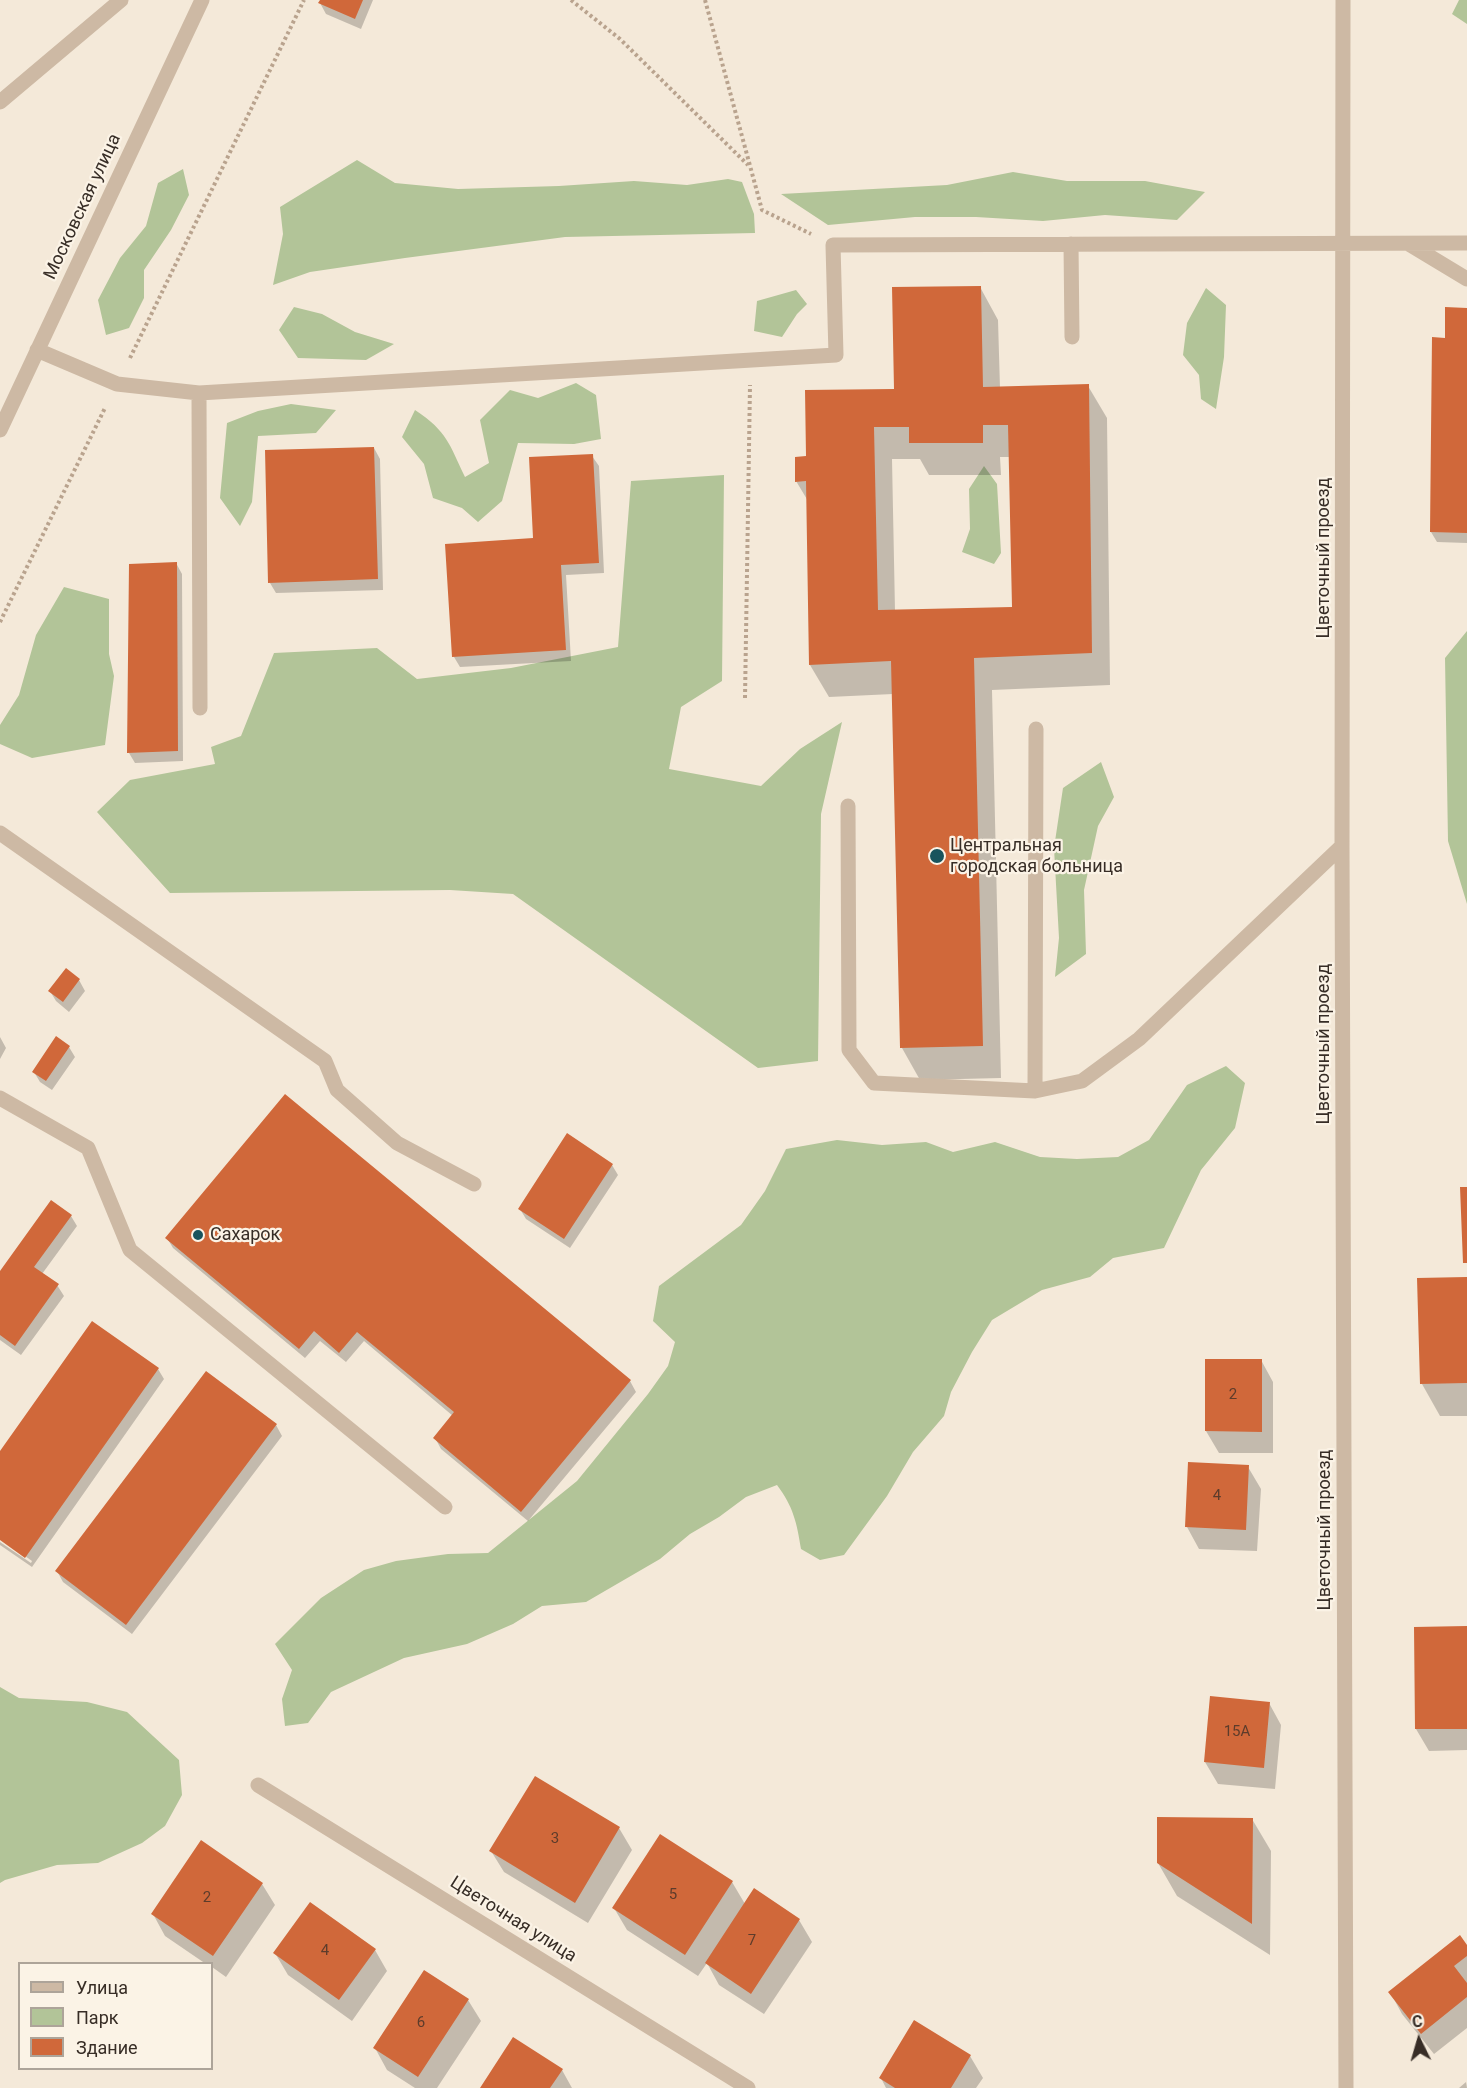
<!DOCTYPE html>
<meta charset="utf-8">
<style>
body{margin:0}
#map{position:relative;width:1467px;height:2088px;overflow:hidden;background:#f4e9d9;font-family:Roboto,sans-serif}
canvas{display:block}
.legend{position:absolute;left:18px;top:1962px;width:195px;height:108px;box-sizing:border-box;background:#fbf3e6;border:2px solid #ada499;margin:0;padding:8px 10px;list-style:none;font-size:18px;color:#372d26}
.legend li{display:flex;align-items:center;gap:12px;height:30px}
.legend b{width:30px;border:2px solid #ada499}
.north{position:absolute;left:1389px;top:2010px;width:60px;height:60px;-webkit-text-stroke:4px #fbf3e6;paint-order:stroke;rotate:355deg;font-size:16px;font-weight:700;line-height:24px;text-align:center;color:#372d26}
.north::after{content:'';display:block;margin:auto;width:21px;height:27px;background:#372d26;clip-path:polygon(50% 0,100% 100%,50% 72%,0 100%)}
</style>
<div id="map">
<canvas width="1467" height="2088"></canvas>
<ul class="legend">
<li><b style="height:8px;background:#cdb9a4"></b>Улица</li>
<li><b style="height:16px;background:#b2c498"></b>Парк</li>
<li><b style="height:16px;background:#d0683a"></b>Здание</li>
</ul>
<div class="north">С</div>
</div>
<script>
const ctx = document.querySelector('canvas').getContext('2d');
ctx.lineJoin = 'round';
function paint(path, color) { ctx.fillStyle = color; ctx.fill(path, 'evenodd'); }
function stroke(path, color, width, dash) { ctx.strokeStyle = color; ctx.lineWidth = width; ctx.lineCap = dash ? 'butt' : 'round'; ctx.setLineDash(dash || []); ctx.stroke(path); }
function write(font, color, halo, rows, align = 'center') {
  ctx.font = font + ' Roboto,sans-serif'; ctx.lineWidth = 4.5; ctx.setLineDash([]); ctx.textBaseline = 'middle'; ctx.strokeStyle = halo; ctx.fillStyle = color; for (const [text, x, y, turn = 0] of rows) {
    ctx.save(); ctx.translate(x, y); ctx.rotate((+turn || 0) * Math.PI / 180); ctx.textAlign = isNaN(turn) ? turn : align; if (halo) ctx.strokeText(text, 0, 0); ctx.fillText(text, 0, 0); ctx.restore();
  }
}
const green = new Path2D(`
 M1459,0H1467V24L1452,14Z
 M357,160L395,183L458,189L559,186L634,181L687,185L728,179L742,182L754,214L755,233L565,237L405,258L310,272L273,285L283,234L280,207Z
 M183,169L189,195L171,230L144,270V298L129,328L106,335L98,300L120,258L146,226L158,183Z
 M1013,172L1067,181H1145L1205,192L1177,220L1105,215L1043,221L976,217H915L828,225L781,194L947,185Z
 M1206,288L1226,305L1224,357L1216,409L1201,399L1199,375L1183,355L1187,323Z
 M796,290L807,304L797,314L782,337L754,331L757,301Z
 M294,307L322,314L355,332L394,344L366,360L298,358L279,330Z
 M576,383L596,395L601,439L574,444L518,443L502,501L478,522L462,508L433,498L424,464L402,437L415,410C448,432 449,444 465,477L489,463L480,420L510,390L538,398Z
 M291,404L336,410L316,433L258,436L252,502L240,526L220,498L227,423L258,411Z
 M984,466L997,484L1001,553L994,564L962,552L970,529L969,489Z
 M724,475L722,681L681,707L669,769L761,786L800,749L842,722L821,814L818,1061L758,1068L513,894L450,890L170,893L97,812L130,780L215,764L211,747L241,736L274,653L377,648L417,679L511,668L618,647L631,481Z
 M64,587L109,599V654L114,676L105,745L32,758L0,744V725L19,695L36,635Z
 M1467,631V904L1448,841L1445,658Z
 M1101,762L1114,797L1098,826L1084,890L1086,954L1055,977L1059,938L1054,848L1063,788Z
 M1226,1066L1245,1083L1235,1128L1201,1170L1164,1248L1113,1258L1090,1277L1042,1290L992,1320L972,1352L951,1392L944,1416L913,1452L887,1496L844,1555L820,1560L801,1549C797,1523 793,1506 777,1485L746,1497L719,1517L690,1534L660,1559L586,1602L542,1606L513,1624L467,1644L404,1658L331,1692L308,1723L285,1726L282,1699L292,1670L275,1644L321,1598L364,1570L396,1561L448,1554L488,1553L577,1481L648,1394L668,1366L675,1342L653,1321L659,1286L741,1225L765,1191L786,1149L837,1140L882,1145L926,1142L953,1152L995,1142L1040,1157L1077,1159L1118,1157L1149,1140L1187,1085Z
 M0,1687L19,1698L87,1702L127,1712L179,1760L182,1795L165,1826L142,1843L98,1863L57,1865L5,1880L0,1883Z`);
const shadow = new Path2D(`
 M321,0H373L361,29L326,14L320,3Z
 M980,287L998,320L1000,388L1088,386L1107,418L1110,685L992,690L1001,1078L920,1080L902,1048L893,694L829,697L810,665L808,501L796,481L807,458L896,390ZM1000,457H1010L1013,609L895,611L892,459H920L929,475H1001Z
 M1467,309V543L1437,542L1431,532L1447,340Z
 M374,448L380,459L383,590L276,593L270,583Z
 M592,456L599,466L604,573L566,575L571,661L460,667L454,657L447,545L535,540Z
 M176,563L182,574L183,761L135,763L129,753Z
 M66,970L79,980L85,991L69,1012L56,1001L50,991Z
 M0,1037L6,1048L0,1059Z
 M69,1047L75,1057L52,1090L40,1082L34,1072Z
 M612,1165L618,1175L570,1248L526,1219L520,1209Z
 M71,1216L77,1226L42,1274L57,1285L64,1296L21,1355L0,1340V1274Z
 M167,1238L630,1381L636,1392L528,1521L441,1449L435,1438L453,1416L364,1341L346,1362L320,1341L305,1358L173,1248Z
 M1467,1278V1416H1440L1422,1384Z
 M1261,1360L1273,1382V1453H1219L1206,1431Z
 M158,1369L164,1379L32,1567L0,1545V1542L31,1563L32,1561L0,1538V1453Z
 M276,1425L282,1436L132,1634L63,1582L57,1571Z
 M1248,1467L1261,1489L1257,1551L1199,1549L1187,1527Z
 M1467,1628V1750L1429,1751L1416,1729Z
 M1269,1703L1281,1725L1275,1789L1218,1784L1205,1762Z
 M1252,1819L1271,1851L1270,1955L1177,1896L1158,1863Z
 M619,1828L632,1850L588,1923L504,1872L491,1851Z
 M661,1837L732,1882L745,1904L799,1920L812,1942L764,2014L719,1985L707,1963L698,1976L627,1930L614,1908Z
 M262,1884L275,1905L226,1977L212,1967V1964H206L165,1936L153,1914Z
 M1467,1947V2028L1434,2054L1402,2014L1390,1992Z
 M375,1950L387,1971L352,2021L288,1975L275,1953Z
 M468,2000L481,2021L437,2088H415L387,2070L375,2048Z
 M970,2056L983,2078L976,2088H886L881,2078Z
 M562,2070L572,2088H482Z
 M1466,2082L1467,2088H1459Z`);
const building = new Path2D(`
 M320,0H363L355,19L318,3Z
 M981,286L983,387L1089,384L1092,653L974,658L983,1046L900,1048L891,661L809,665L806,481L795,482V457L806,456L805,390L894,389L892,287ZM983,425H1008L1012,607L878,610L874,427H909V443H983Z
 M1445,307L1467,308V533L1430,532L1432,337L1445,338Z
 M374,447L378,579L268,583L265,450Z
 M593,454L599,563L561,565L566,650L452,657L445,544L533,538L529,457Z
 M177,562L178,751L127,753L129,564Z
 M66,968L80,979L63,1002L48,991Z
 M56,1036L70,1046L46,1081L32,1072Z
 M285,1094L631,1380L521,1512L433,1438L454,1412L357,1332L339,1353L314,1331L299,1349L165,1238Z
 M567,1133L613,1164L564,1239L518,1209Z
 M1460,1187H1467V1263H1463Z
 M51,1200L72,1215L34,1267L59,1284L15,1346L0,1335V1271Z
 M1467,1277V1383L1420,1384L1417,1278Z
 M92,1321L159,1368L25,1558L0,1540V1451Z
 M1205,1359H1262V1432L1205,1431Z
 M206,1371L277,1424L126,1625L55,1571Z
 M1188,1462L1249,1465L1246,1530L1185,1527Z
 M1467,1626V1729H1415L1414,1627Z
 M1210,1696L1270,1702L1264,1768L1204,1762Z
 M535,1776L620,1827L575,1903L489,1851Z
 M1157,1817L1253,1818L1252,1924L1157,1863Z
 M660,1834L733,1881L685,1955L612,1908Z
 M201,1840L263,1883L213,1956L151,1914Z
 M754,1888L800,1919L751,1994L705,1963Z
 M310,1902L376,1949L339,2000L273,1953Z
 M1460,1935L1467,1945V1956L1454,1966L1467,1983V1997L1421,2034L1388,1992Z
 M424,1970L469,1999L418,2077L373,2048Z
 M914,2020L971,2055L951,2088H895L879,2078Z
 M513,2037L563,2069L550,2088H480Z`);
const path = new Path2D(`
 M571,0L620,39L748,165
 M705,0L762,210L811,234
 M130,358L304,0
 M0,622L105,408
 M745,698L750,385`);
const minor = new Path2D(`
 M1343,0L1342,846L1346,2088
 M0,102L121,0
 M1071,244L1072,337
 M1409,244L1467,279
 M37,350L117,384L199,393L836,355L833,245L1467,243
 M199,393L200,708
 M0,430L202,0
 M848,806L849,1050L874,1083L1035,1091L1082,1081L1139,1039L1342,846
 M0,833L325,1061L337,1090L397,1143L474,1184
 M1035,1091L1036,729
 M0,1098L88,1148L130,1250L445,1507
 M258,1785L748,2088`);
const markers = [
 [937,856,8,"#18545d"],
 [198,1235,6,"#18545d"]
];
const numberNames = [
 ["2",1233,1395],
 ["4",1217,1496],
 ["15А",1237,1732],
 ["3",555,1839],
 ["5",673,1895],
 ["2",207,1898],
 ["7",752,1941],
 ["4",325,1951],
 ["6",421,2023]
];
const streetNames = [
 ["Московская улица",83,207,-65],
 ["Цветочный проезд",1324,558,-90],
 ["Цветочный проезд",1324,1044,-90],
 ["Цветочный проезд",1325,1530,-90],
 ["Цветочная улица",513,1920,32]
];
const poiNames = [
 ["Центральная",950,846],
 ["городская больница",950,867],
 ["Сахарок",210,1235]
];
paint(green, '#b2c498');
paint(shadow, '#0003');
paint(building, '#d0683a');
stroke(path, '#b9a38e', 4, [3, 3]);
stroke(minor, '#cdb9a4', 15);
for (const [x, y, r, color] of markers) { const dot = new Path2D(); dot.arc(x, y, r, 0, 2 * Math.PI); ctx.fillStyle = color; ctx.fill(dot); stroke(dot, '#fbf3e6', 2); }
write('15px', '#5d3c2b', null, numberNames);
write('18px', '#372d26', '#fbf3e6', streetNames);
write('18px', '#372d26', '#fbf3e6', poiNames, 'left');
</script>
